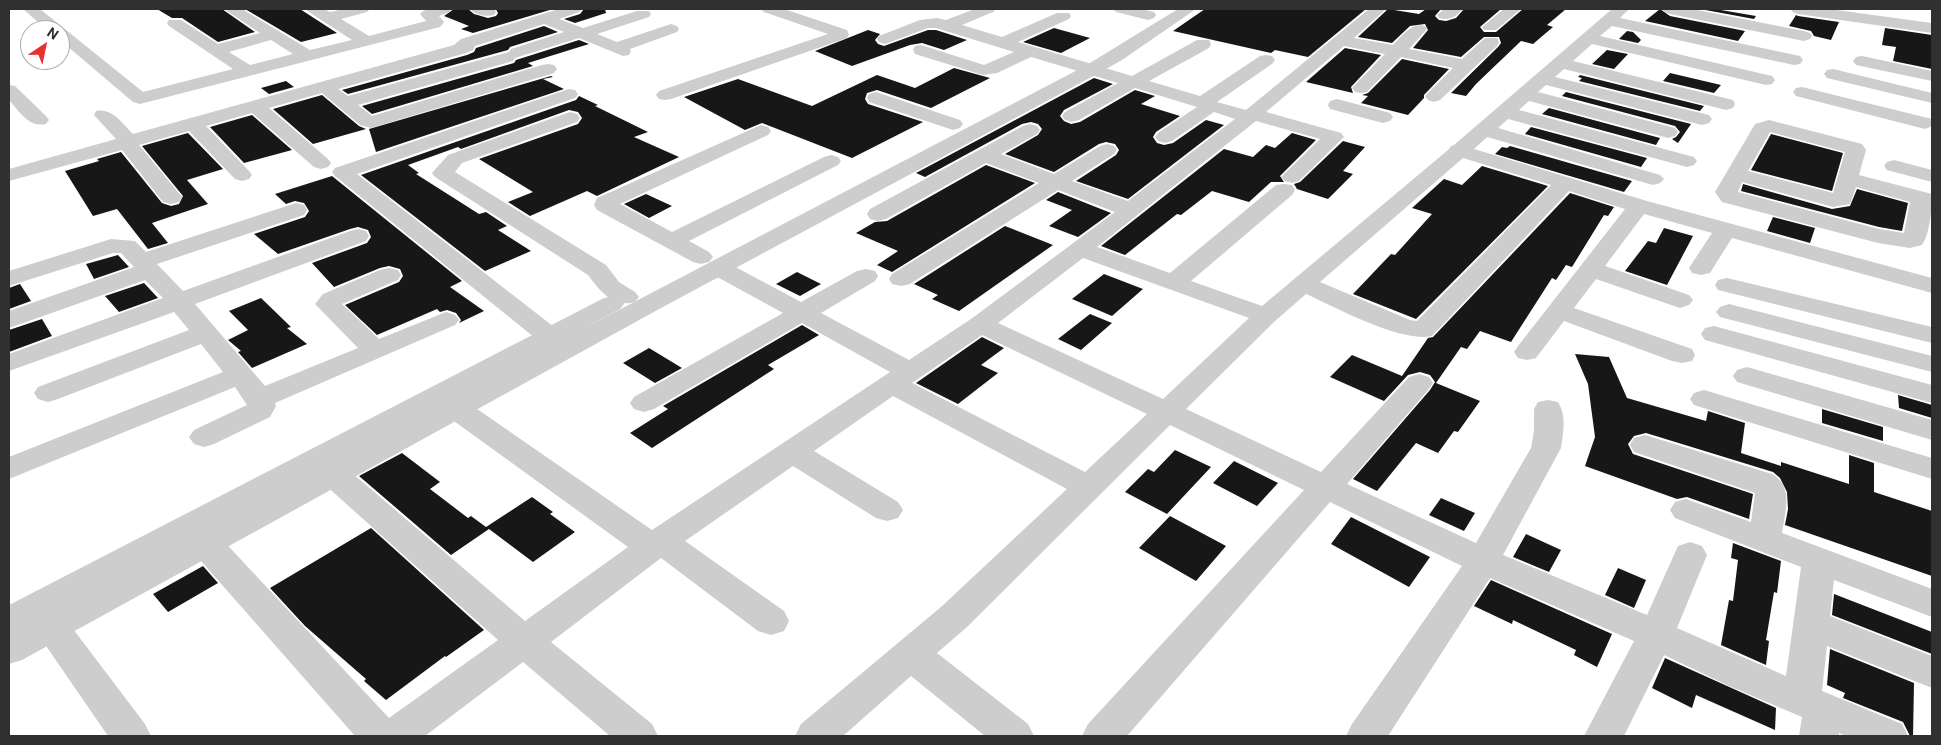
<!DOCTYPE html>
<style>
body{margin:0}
#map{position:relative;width:1941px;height:745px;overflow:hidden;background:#fff;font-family:Roboto,sans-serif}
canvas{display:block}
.frame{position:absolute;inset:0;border:10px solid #303030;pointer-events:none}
.north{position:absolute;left:20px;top:20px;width:50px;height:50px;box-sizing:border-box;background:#fff;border:1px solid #acacac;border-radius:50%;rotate:34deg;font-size:14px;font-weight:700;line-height:20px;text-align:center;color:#303030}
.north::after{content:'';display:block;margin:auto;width:18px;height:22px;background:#e93033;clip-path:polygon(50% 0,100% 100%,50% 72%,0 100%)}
</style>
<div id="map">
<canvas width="1941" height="745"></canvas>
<div class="frame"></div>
<div class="north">N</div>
</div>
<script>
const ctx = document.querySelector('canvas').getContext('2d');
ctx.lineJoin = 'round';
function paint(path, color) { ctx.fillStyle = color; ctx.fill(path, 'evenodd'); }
const building = new Path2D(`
 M157,9H222L255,32L218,42L182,18H172Z
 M245,9H300L337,33L301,42Z
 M454,9H468L474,14L488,18L496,16L498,13L496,9H553L473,33L461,29L469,26L444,16Z
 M584,9H605L606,13L575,23L564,19L580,14Z
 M1205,9H1366L1308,57L1275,50L1271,53L1173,31Z
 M1388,9L1419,14L1426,9H1441L1435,16L1439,20L1446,21L1456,18L1464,9H1501L1480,27L1484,32H1496L1523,9H1566L1547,25L1553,27L1533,44L1521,41L1476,84L1466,96L1451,93L1498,47L1501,43L1499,37H1484L1461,57L1413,48L1428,30L1425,24L1410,26L1392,43L1358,37Z
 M1660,9L1670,16L1745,31L1738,41L1645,21Z
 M1700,9H1715L1756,16L1754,19Z
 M1796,15L1798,16L1839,22L1831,40L1814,36L1811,31L1789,26Z
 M544,26L558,32L510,47L508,50L348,94L342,90L467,55L474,52L476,48Z
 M1054,28L1090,38L1061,53L1023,42Z
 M1885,28L1932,35V69L1893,61L1896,47L1882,45Z
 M868,30L880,34L875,40L878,44L884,46L928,30H936L967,40L944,50L922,43L910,45L852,66L815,51Z
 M1627,31L1633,32L1641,40L1638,43L1619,39Z
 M579,40L589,44L528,63L533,66L372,114L362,106L514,63L516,60Z
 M1345,48L1381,55L1351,87L1353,93L1306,82Z
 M1607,50L1628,54L1614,69L1592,64Z
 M1402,59L1449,69L1424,95V98L1408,115L1361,103L1368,96L1362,95L1368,93Z
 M954,68L990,78L931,108L877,90L867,93L865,99L868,104L923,122L852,158L762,123L745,130L684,97L738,79L812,106L877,75L915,88Z
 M1670,73L1721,85L1714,93L1663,81Z
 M1580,75L1704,106L1700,111L1579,81L1582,78L1578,77Z
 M551,76L553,77L543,79L564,89L376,152L369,129Z
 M1094,78L1113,84L1064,110L1060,116L1064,121L1071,124L1080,122L1135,90L1155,96L1141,104L1180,116L1156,132L1153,137L1157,143L1164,145L1173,143L1206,120L1224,125L1128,199L1076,181L1116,155L1119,150L1115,144L1106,142L1099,144L1054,172L1005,154L1038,135L1042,129L1038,124L1031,122L1022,124L925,177L916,173Z
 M286,81L294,87L269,94L261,88Z
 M1566,92L1691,124L1678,143L1672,139L1676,137L1680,132L1675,126L1562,96Z
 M322,95L359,126L366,129L313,144L273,109Z
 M579,96L598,105L595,106L648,132L634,137L679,157L597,196L587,191L530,216L508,202L533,192L479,159L578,124L582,118L578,112L569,110L461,149L458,147L408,165L419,173L416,174L479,214L486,212L507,226L498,230L531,251L485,271L361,175L576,100Z
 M1549,108L1660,138L1656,145L1542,114Z
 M252,115L292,150L244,163L210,127Z
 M1531,127L1647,158L1641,167L1525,134Z
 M188,133L223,169L187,180L208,204L152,223L168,243L148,249L117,209L93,216L65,171L99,161L97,159L121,152L162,203L171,206L179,204L183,196L142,146Z
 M1292,133L1316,140L1280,176L1284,182H1271L1249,202L1212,191L1181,215L1177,214L1125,255L1101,246L1224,149L1253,157L1266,145L1275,148Z
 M1771,134L1843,153L1832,191L1751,170Z
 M1343,141L1365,147L1343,171L1353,174L1328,199L1297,189L1294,184L1300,182Z
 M1510,146L1632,181L1624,192L1495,154L1502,147L1507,148Z
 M986,165L1035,183L892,272L877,265L898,251L856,233L875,222L887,221Z
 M1482,166L1548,186L1416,319L1353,294L1391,254L1395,255L1432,214L1412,208L1444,179L1462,185Z
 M332,176L462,281L450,287L484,311L459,323L461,320L456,313L447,310L440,312L437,309L377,335L345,305L399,282L403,276L400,269L389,266L380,268L334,287L312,263L367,243L371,237L368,230L358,227L350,229L278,254L254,234L305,217L309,211L304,203L295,201L286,204L275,194Z
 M1743,184L1832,209L1850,206L1857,189L1908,203L1902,231L1879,227L1741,191Z
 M1058,192L1111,213L1078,237L1049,226L1072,210L1046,200Z
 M1570,193L1614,207L1608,216L1604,215L1572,267L1566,265L1556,280L1552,278L1511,342L1480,331L1467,349L1461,347L1436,383L1480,401L1458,432L1454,431L1438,453L1416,443L1377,491L1353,479L1430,390L1435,382L1430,375L1420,372L1408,375L1384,401L1330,377L1352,355L1402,376L1428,338L1433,337Z
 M646,194L672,206L649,218L624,204Z
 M1773,217L1815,228L1810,243L1767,231Z
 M1005,226L1053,245L959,311L932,299L938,295L914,284Z
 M1664,228L1693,236L1667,285L1625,271L1648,241L1656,243Z
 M118,255L129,267L94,279L86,264Z
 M797,272L821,284L800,296L776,284Z
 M1104,274L1143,289L1112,316L1072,299Z
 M144,283L158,298L119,312L105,296Z
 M20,284L31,301L9,309V288Z
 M261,298L291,327L287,328L307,344L252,368L238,352L241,351L228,340L248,330L229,311Z
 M1090,314L1112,323L1081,350L1058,339Z
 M42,319L52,336L9,352V330Z
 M802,325L819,335L768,365L774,369L652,448L630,433L668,409L663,406Z
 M982,337L1004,348L981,365L998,373L958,404L916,383Z
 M649,348L682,368L655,383L623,363Z
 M1575,354L1609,357L1627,398L1706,421L1708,411L1745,423L1741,453L1781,466V462L1849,484V455L1874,463V492L1932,511V576L1785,525L1788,509L1787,492L1780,478L1773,472L1646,433L1634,436L1628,444L1633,454L1753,494L1749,519L1687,497L1677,499L1585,466L1595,437L1588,384Z
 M1898,395L1932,405V418L1899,408Z
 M1822,409L1883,427V441L1822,423Z
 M1175,450L1211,467L1167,514L1125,492L1148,469L1154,472Z
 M402,453L440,482L430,489L468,518L471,516L486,527L532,497L553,512L550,514L575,532L533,562L489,529L451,555L359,476Z
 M1234,461L1278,483L1257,506L1213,483Z
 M1441,498L1475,513L1464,531L1429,515Z
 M1170,516L1226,546L1196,581L1139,548Z
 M1351,517L1430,557L1409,587L1331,544Z
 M371,528L484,630L446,657L445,656L386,700L364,681L366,679L305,626L270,588Z
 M1526,534L1561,550L1549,572L1513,557Z
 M1733,543L1781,561L1777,593L1774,592L1766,640L1769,641L1766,665L1721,645L1729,600L1733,601L1738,560L1731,558Z
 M203,566L218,583L168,612L153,594Z
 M1618,568L1646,580L1634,608L1605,595Z
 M1491,580L1612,634L1597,667L1574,655L1576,650L1513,620L1512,624L1474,606Z
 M1834,594L1932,632V654L1832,615Z
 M1830,649L1914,683L1913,736H1910L1903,722L1843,698L1845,693L1827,685Z
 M1665,658L1776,708L1775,730L1696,695L1692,708L1652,688Z`);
const minor = new Path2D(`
 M23,9H40L143,92L233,69L169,26L167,23L169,20H181L218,44L260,33L224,9H242L310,50L352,40L309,12L306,9H324L330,12L344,9H370L367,12L341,19L369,36L426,21L420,14C427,6 442,8 452,9L449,12L439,16L444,22L440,27L140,104L133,102L60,40V30H47ZM271,40L293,54L250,65L229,52Z
 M470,9H494L496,12L494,15C486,17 475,15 470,9Z
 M559,9H582L579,12L559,19L583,28L637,11H649L651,14L649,17L597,34L617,42L671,24L677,26L679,29L677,32L630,49L631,51L629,55L623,56L579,38L515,58L513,61L358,105L372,116L542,65L548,64L554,65L557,69L554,73L371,128L360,125L322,93L269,108L328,159L331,163L328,167L321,169L314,167L252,113L206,126L249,171L252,175L249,179L242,181L235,179L189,131L139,145L182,197L179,202L171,204L163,202L122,150L9,181V169L116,139L94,115L96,111C112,107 123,124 133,134L454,45L461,39ZM544,24L564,32L511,49L509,52L348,96L338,89L466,53L473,50L475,46Z
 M761,9H784L847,30L849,35L847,38L671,99L665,100L659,99L656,95L659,91L828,34L764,12Z
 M975,9H996L993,12L962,25L1002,37L1057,13H1069L1071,16L1069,19L1018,42L1132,76L1197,40H1209L1211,44L1209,48L1149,81L1200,96L1260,56L1266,55L1272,56L1275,60L1272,64L1217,102L1246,110L1369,9H1386L1354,38L1393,45C1402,37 1411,22 1425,26L1427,29L1409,49L1462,59L1485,38H1497L1499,42L1497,46L1440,100L1434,102L1428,100L1425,96L1453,68L1401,57L1367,92L1361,93L1355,92L1352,88L1385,54L1344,46L1266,112L1341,133L1344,137L1299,181L1292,183L1285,181L1281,177L1320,139L1256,121L1097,247L1170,273L1276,185L1284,184L1292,185L1295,190L1292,195L1191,281L1262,306L1448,150L1451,146L1454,145L1612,9H1629L1620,18L1800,56L1803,60L1800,64L1794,65L1612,26L1600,36L1772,76L1775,80L1772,84L1766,85L1592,44L1573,61L1733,100L1735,104L1733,108L1726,110L1564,69L1555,77L1709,115L1712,119L1709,123L1702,125L1546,85L1538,92L1675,128L1678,132L1675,136L1668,138L1529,101L1519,110L1694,157L1697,161L1694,165L1687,167L1508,119L1498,128L1660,175L1664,179L1660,183L1653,185L1646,183L1487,137L1474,149L1647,201L1932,278V293L1732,238L1710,273L1701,275L1692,273L1689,268L1712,233L1644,214L1605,266L1689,295L1693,300L1689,305L1680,308L1671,305L1596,279L1574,308L1692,349L1695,355L1692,361L1682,363L1672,361L1564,321L1536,358L1527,360L1518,358L1514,352L1518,346L1625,209L1569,191L1432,336C1401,343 1337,308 1306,294L1275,321L1186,409L1321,472L1409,377L1419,374L1429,377L1433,383L1429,389L1347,484L1476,543L1531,448L1534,431V409L1538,402L1548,400L1558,402C1567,416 1563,433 1561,448L1503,555L1647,615L1678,546L1690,542L1702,546L1707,555L1677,628L1786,676L1801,567L1675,518L1670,510L1675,502L1686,499L1751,522L1755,493L1634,452L1630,445L1634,438L1645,435L1772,474C1794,486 1785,513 1782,533L1932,589V617L1834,580L1830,616L1932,656V688L1827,646L1822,691L1902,724L1908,736H1846L1839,733V736H1799L1802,717L1729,686L1664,655L1624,736H1584L1634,641L1490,578L1388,736H1346L1352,724L1462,566L1330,502L1127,736H1082L1088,724L1304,490L1170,425L967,627L937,653L1028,724L1034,736H985L911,676L843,736H795L801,724L941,607L1067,489L893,396L814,451L898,502L903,510L898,518L887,521L876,518L793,466L685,541L784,611L789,621L784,631L771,635L758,631L661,558L551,642L652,724L658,736H610L523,662L425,736H355L194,553L189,544L194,535L206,532L218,535L389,718L498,640L323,483L319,475L323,467L334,464L345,467L525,621L628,547L447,416L443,409L447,402L457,400L467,402L652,530L890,372L802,323L654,409L644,412L634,409L630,403L634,397L783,313L710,273L707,268L710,263L719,261L728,263L801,302L857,271L866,269L875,271L878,276L875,281L821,313L909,360L971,319L1115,212L1058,190L910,284L901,286L892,284L889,279L892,274L1039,183L986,163L886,219L878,221L870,219L867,214L870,209L1023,126L1030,124L1037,126L1040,130L1037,134L1001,154L1054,174L1100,146L1107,144L1114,146L1117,150L1114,154L1072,181L1128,201L1235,119L1214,112L1172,141L1165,143L1158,141L1155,137L1158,133L1197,107L1135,88L1079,120L1072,122L1065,120L1062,116L1065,112L1118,83L1031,57L997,73L983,75L915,54L913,50L915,46L921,45L984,65L1014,52L936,28H928L885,44L879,42L877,39L879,36L920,20L937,18L946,20ZM1463,158L1551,185L1417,321L1410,320L1320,282ZM1083,258L1249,318L1163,399L998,323ZM982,335L1147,414L1085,472L912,383Z
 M1113,9H1141L1154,12L1156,15L1154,18L1148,20L1116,12Z
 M1444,9H1462C1457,17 1448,21 1439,18L1437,15Z
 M1504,9H1521L1496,30H1484L1482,27Z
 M1662,9H1692L1804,31L1810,33L1812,36L1810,39L1804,41L1670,14L1665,12Z
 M1790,9H1829L1932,23V33L1798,14L1793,12Z
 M1862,56L1932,71V81L1856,65L1853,61L1856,57Z
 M1833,69L1932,93V103L1827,78L1824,74L1827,70Z
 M9,85L15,86L46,116L49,120L46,124C29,128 19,111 9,100Z
 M1802,87L1932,119V126L1925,129L1796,96L1793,92L1796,88Z
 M569,89L575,90L578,94L575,98L357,174L558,330L562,336L558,342L549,344L540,342L335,176L332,172L335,168Z
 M876,92L960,120L963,124L960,128L953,130L869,102L867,98L869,94Z
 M1337,99L1390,113L1393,117L1390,121L1383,123L1330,109L1328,105L1330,101Z
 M570,112L577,114L580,118L577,122L462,163L455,172L606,265L619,282L635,292L639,297L635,302C613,308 600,291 588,275L435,177L432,173L448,155Z
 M1769,120L1862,144L1866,150L1859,175L1932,194C1932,207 1930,234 1922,245L1910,248L1878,243L1722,202L1715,192L1755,124ZM1770,132L1845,152L1833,193L1748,171ZM1742,182L1833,207L1850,204L1856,187L1910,202L1904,233L1879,229L1738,192Z
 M761,125L768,127L771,131L768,135L620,204L672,232L824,157L831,155L838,157L841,161L838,165L689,241L709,252L713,257L709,262L701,264L693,262L597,210L594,205L597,198Z
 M1894,160L1932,170V182L1887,170L1884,166L1887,162Z
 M296,203L304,205L307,210L304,215L157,264L183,291L350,231L358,229L366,231L369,236L366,241L195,304L265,386L358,348L315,304L323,294L380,270L389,268L398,270L401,275L398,280L342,304L379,339L446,312L455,315L459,320L455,325L275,403L276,406L270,417L214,444L204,447L194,444L189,437L194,430L247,405L235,387L9,479V457L223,372L201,344L58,399L48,402L38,399L34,393L38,387L189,330L174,312L9,371V354L163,298L145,280L9,328V311L134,267L121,253H113L9,286V271L111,239L135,241L146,252Z
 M1727,278L1932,327V343L1718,290L1715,285L1718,280Z
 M1729,304L1932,356V372L1720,317L1716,312L1720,307Z
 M1714,326L1932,385V403L1705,340L1701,334L1705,328Z
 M1747,367L1932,420V440L1737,382L1733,376L1737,370Z
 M1704,390L1932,458V479L1694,405L1690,399L1694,393Z
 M51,613L64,617L145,724L151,736H108L33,627L38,617Z`);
const tertiary = new Path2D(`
 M1178,9H1196L1122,60L1097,74L661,308L22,660L9,664V605L602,299L611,296L620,299L624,304L620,309L575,333L1085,66Z`);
paint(building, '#171717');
paint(minor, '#cdcdcd');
paint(tertiary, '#cdcdcd');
</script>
